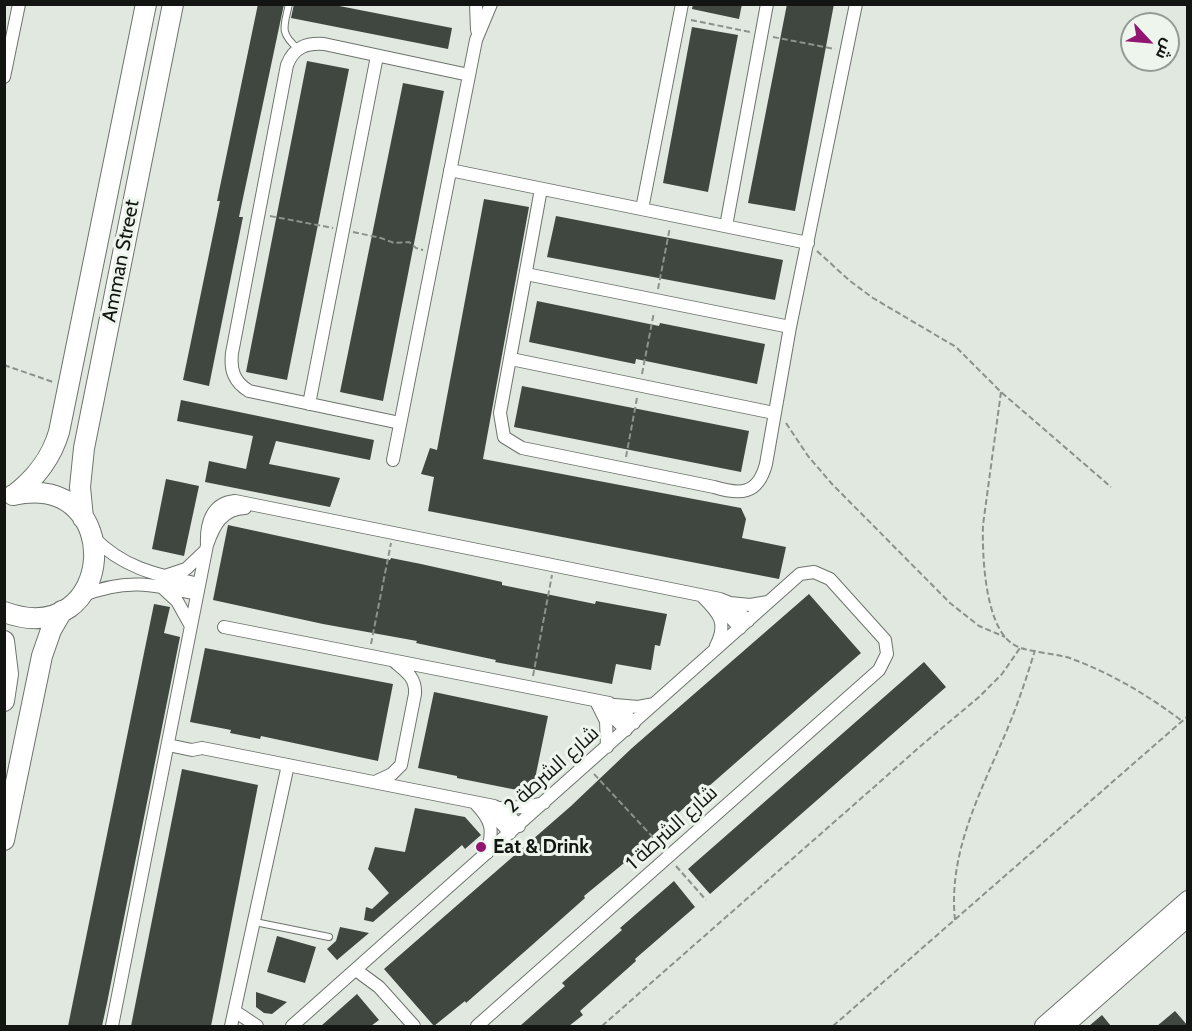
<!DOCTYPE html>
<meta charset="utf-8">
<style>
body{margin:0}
#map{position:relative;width:1192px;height:1031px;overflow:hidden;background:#e0e8e0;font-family:Cabin,Cairo,sans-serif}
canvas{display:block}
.frame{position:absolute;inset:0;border:6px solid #121512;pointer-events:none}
.north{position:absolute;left:1120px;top:12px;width:60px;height:60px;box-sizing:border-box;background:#edf5ed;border:2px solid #959b95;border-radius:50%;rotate:116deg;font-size:16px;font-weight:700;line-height:24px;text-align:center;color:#121512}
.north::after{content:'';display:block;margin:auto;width:21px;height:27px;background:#921671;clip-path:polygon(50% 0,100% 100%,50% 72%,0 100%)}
</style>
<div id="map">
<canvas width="1192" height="1031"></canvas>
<div class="frame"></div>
<div class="north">ش</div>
</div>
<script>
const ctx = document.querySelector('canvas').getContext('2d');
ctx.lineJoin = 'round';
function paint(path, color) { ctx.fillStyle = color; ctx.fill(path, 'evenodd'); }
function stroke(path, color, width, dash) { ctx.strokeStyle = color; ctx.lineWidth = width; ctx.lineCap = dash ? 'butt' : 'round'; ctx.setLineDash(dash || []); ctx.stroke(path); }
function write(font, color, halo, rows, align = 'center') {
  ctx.font = font + ' Cabin,Cairo,sans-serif'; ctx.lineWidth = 6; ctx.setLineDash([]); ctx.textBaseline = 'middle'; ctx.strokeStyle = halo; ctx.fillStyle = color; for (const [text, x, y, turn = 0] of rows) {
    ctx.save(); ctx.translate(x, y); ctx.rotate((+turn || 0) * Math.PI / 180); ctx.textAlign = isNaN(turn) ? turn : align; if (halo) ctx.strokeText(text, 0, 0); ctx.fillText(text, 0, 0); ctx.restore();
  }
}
const building = new Path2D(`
 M258,4H284L239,217H243L209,386L183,380L220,201H217Z
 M294,4H329L452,28L448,49L291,18Z
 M693,4H742L739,19L692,9Z
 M787,4H834L795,211L748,203Z
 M692,27L738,35L708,192L663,183Z
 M307,61L349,69L287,380L246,372Z
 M403,83L444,91L383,401L340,392Z
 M484,199L529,207L483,459L741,508L746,519L742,538L786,547L779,579L428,511L434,477L421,474L430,448L437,450Z
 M556,216L783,260L775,300L547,257Z
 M537,301L659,326L660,323L765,344L757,384L636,359L635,364L529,342Z
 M522,386L749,431L741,472L514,427Z
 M181,400L374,440L370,460L276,441L269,464L340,478L330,507L205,482L209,461L246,469L253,436L177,421Z
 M166,479L199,486L184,556L152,549Z
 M228,525L390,560L391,558L421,564L502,582V585L595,604L596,601L667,614L660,646L655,645L651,670L616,664L612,684L495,662L496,660L416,643L417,641L323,624L213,600Z
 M809,594L861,653L644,843L646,845L584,896L585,898L531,946L466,1003L465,1001L434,1026L384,969L571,806L632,748Z
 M154,604L170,607L164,633L180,637L107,1003L102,1026H68Z
 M205,648L393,684L378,761L261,736L260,739L230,733L231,730L190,722Z
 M924,662L946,687L710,894L688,869Z
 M434,692L548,716L532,793L457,778V776L418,768Z
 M182,769L258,785L220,981L211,1026H131Z
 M415,808L465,817L481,835L465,849L462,845L373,922L364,920L366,907L372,909L389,893L368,869L375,847L405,852Z
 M674,881L695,907L635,959L636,961L580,1011L583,1015L569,1026H520L565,986L562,983L622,930L620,928Z
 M340,927L369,933L337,960L327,949L336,941Z
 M277,936L316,947L305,983L267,972Z
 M256,992L287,1002L272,1014L264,1013L256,1007Z
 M357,994L379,1020L371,1026H321Z
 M1175,1011L1188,1026H1157Z
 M1102,1015L1111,1026H1089Z`);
const path = new Path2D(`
 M691,20L750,32
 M773,37L835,49
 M270,216L333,228
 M353,232L381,238L394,243L409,242L416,248L423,250
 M817,251L850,281L873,298L956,347L1001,392L1111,487
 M658,289L670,227
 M4,365L53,382
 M642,374L654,312
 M1001,392L983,525C982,555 985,622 1010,642C1024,654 1057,652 1075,660C1114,675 1149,696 1182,721
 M786,423L808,456L832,484L950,603L979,626L1005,637
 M626,457L637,398
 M371,644L391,543
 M533,676L552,575
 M594,774L662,847
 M676,866L706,900
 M955,920C948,855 979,795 1004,737C1016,709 1026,680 1035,650
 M602,1026L923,744L979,697L1002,674L1020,648
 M833,1026L1188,716`);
const lane = new Path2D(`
 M289,4C284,27 279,32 298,49
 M255,922L329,937`);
const street = new Path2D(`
 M476,4L477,30
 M4,77L19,4
 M450,170L808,243
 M541,189L500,413L504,437L522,448L714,487C740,495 758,495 766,464L790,327L856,4
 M642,209L682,4
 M726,226L767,4
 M526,274L790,327
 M511,359L774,413
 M309,404L377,56
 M400,423L249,391C234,382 230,370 232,353L287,65C294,47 306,43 324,44L469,75
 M393,460L476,40L491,4
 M93,537C124,569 158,575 199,584
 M207,545C206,525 211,503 235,501L720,599L730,603L748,621
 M165,576L186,569L205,551
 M163,588L177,601L191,626
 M81,596C126,578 152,584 197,594
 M703,597C719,613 728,623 716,646
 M730,603L750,605L768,602
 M718,604L740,628
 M224,627L609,703L622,711L634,723
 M596,701L606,721L607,747
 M615,705L638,707L654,704
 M604,708L626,730
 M168,745L192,750L202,748L494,806L506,812L519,826
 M375,782L392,774L401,765L415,694C416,678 407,672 395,662
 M475,803C492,821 494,829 487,853
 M485,806L510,833
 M500,808L525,807L544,803
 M356,970L379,987L414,1026
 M236,1012L257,1026
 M112,1026L207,545C214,525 222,509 245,508
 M231,1026L288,765
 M292,1026L800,574L814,572L830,579L885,640L887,654L879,670L477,1026`);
const secondary = new Path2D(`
 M1044,1026L1188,900
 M1064,1026L1188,917`);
const primary = new Path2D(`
 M14,495C36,478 51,459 59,432L146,4
 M83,518L80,487L84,448L173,4
 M4,612C117,653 128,470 13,495
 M4,641L8,674L4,701
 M4,840L42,656L51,630L62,611`);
const markers = [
 [481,847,6,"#921671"]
];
const streetNames = [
 ["Amman Street",121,261,-79],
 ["شارع الشرطة 2",552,770,-42],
 ["شارع الشرطة 1",672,828,-42]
];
const poiNames = [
 ["Eat & Drink",493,847]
];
paint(building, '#404740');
stroke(lane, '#6d746d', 8);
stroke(street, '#6d746d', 14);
stroke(secondary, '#6d746d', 20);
stroke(primary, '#6d746d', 22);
stroke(path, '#8b918b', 2, [6, 3]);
stroke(lane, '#fff', 6);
stroke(street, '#fff', 12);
stroke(secondary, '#fff', 18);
stroke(primary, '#fff', 20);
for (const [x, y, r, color] of markers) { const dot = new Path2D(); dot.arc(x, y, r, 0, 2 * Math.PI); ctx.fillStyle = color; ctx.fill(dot); stroke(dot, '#edf5ed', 2); }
write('20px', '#121512', '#edf5ed', streetNames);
write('bold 20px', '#121512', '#edf5ed', poiNames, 'left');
</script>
